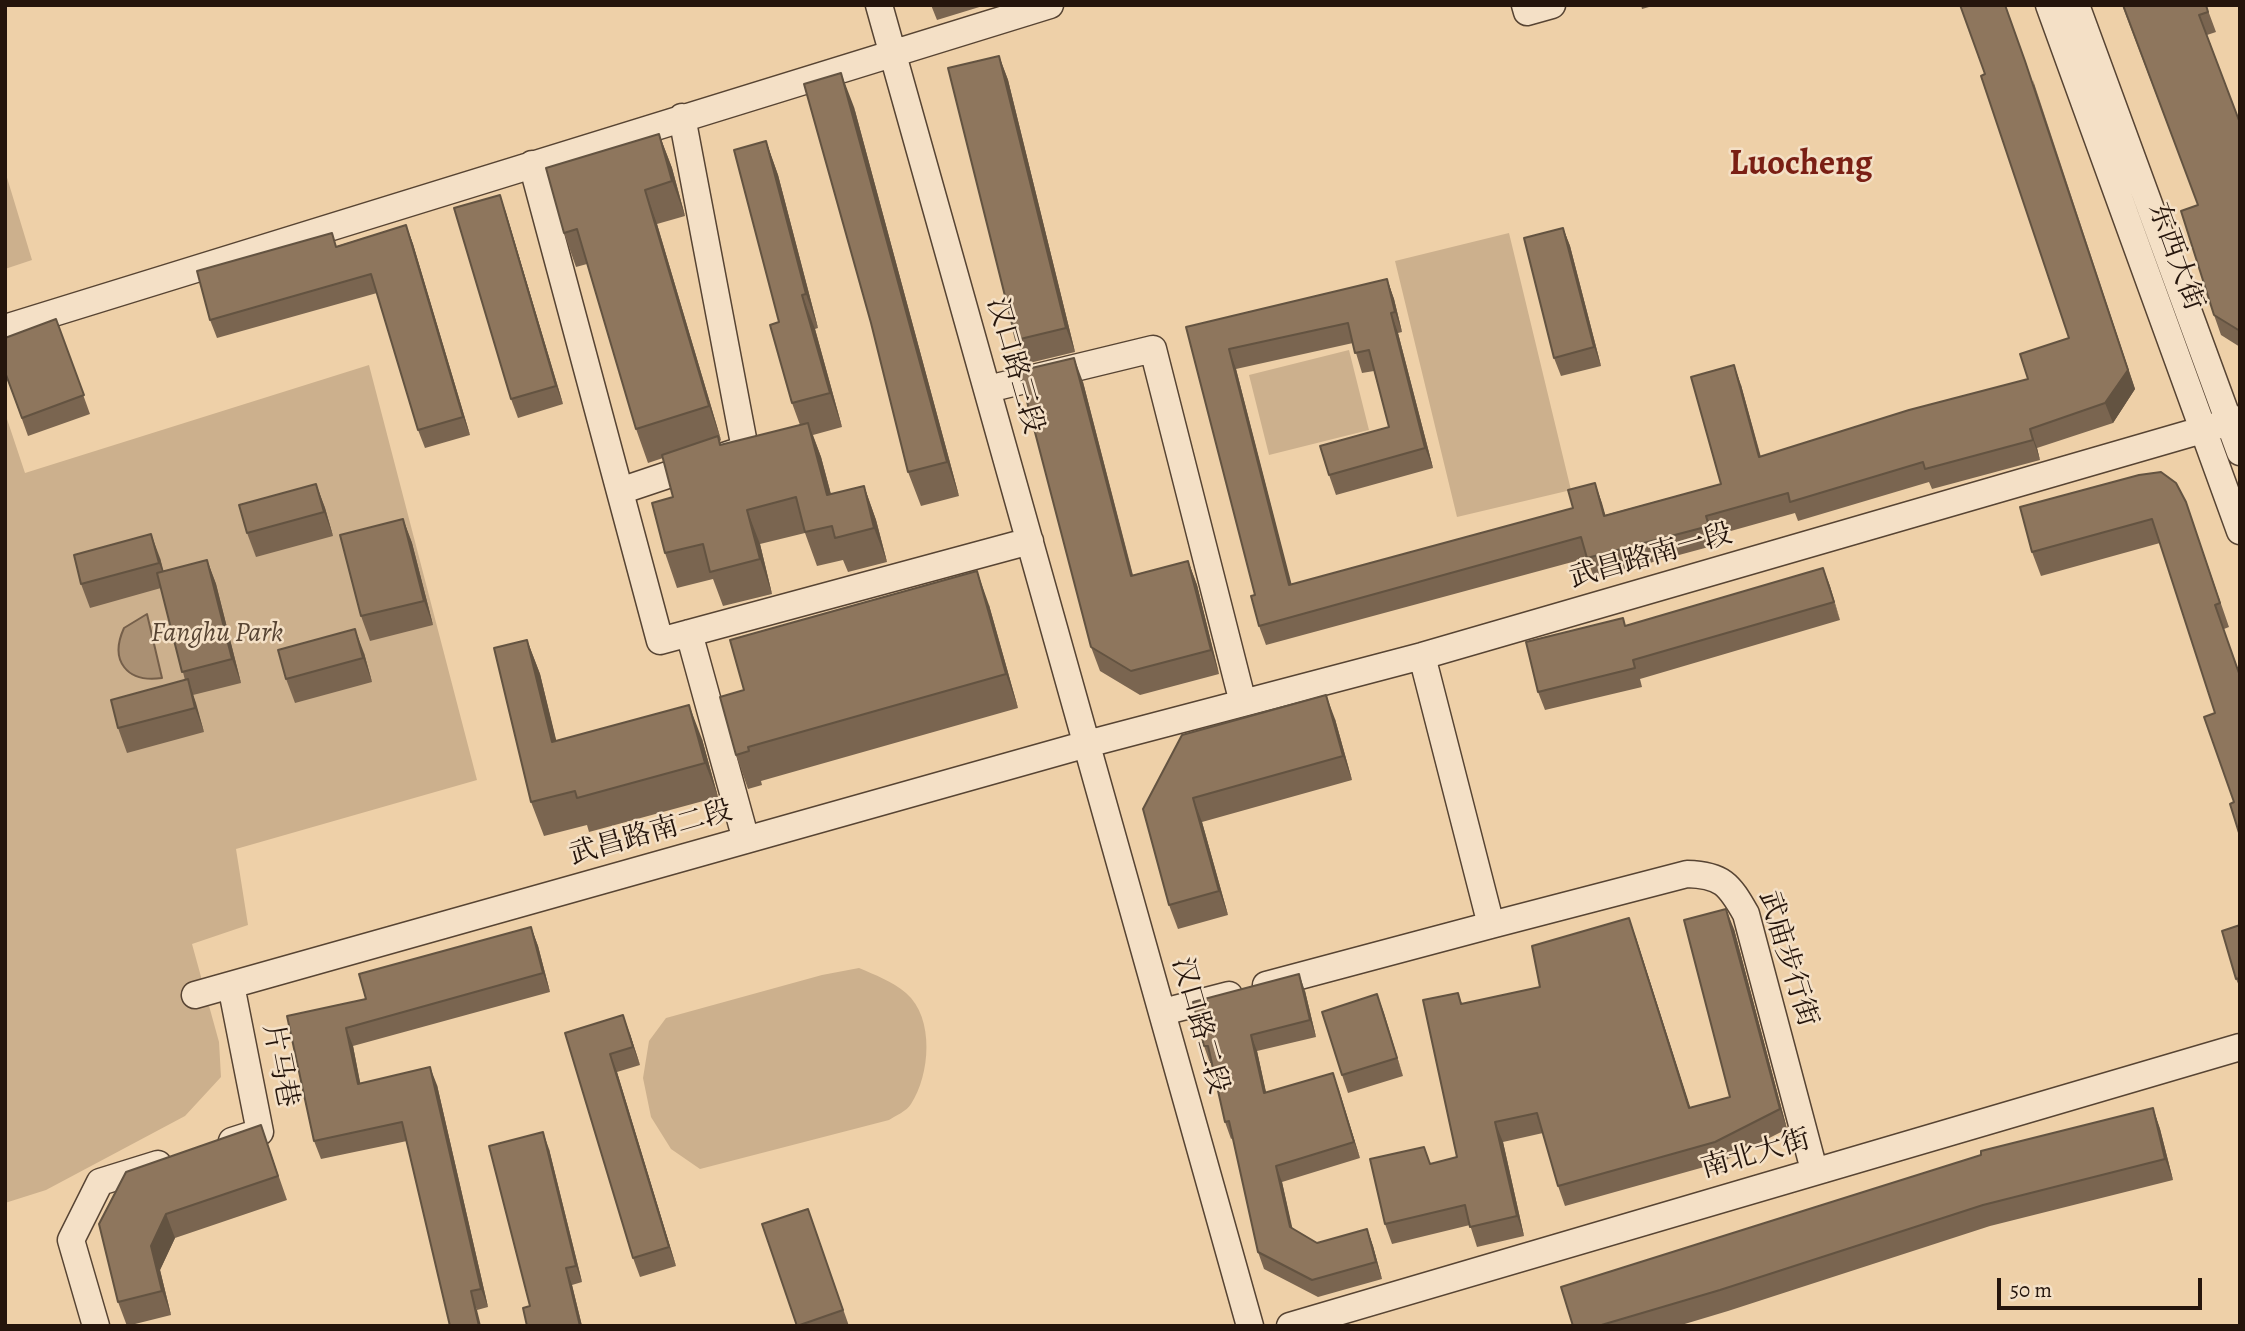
<!DOCTYPE html>
<meta charset="utf-8">
<style>
body{margin:0}
#map{position:relative;width:2245px;height:1331px;overflow:hidden;background:#eed0a8;font-family:Alegreya,serif}
canvas{display:block}
.frame{position:absolute;inset:0;border:7px solid #25150c;pointer-events:none}
.scale{position:absolute;left:1997px;top:1278px;width:205px;height:32px;box-sizing:border-box;border:4px solid #25150c;border-top:0;padding-left:9px;font-size:21px;line-height:24px;white-space:nowrap;color:#25150c;-webkit-text-stroke:5px #f4e0c6;paint-order:stroke}
</style>
<div id="map">
<canvas width="2245" height="1331"></canvas>
<div class="frame"></div>
<div class="scale">50 m</div>
</div>
<script>
const ctx = document.querySelector('canvas').getContext('2d');
ctx.lineJoin = 'round';
function paint(path, color) { ctx.fillStyle = color; ctx.fill(path, 'evenodd'); }
function stroke(path, color, width, dash) { ctx.strokeStyle = color; ctx.lineWidth = width; ctx.lineCap = dash ? 'butt' : 'round'; ctx.setLineDash(dash || []); ctx.stroke(path); }
function write(font, color, halo, rows, align = 'center') {
  ctx.font = font + ' Alegreya,"Noto Serif SC",serif'; ctx.lineWidth = 5; ctx.setLineDash([]); ctx.textBaseline = 'middle'; ctx.strokeStyle = halo; ctx.fillStyle = color; for (const [text, x, y, turn = 0] of rows) {
    ctx.save(); ctx.translate(x, y); ctx.rotate((+turn || 0) * Math.PI / 180); ctx.textAlign = isNaN(turn) ? turn : align; if (halo) ctx.strokeText(text, 0, 0); ctx.fillText(text, 0, 0); ctx.restore();
  }
}
const green = new Path2D(`
 M5,171L32,260L5,269Z
 M1509,233L1571,490L1457,517L1395,261Z
 M1349,350L1369,430L1269,455L1249,375Z
 M369,365L477,780L236,849L248,925L192,944L219,1042L221,1077L185,1116L46,1190L5,1203V413L25,473Z
 M859,968C875,975 892,981 906,993C935,1018 930,1075 911,1104C907,1111 895,1116 889,1120L700,1169L671,1149L651,1117L643,1078L649,1041L666,1018L822,975Z`);
const water = new Path2D(`
 M147,614L162,678C127,683 109,661 124,628Z`);
const minor = new Path2D(`
 M879,5L1250,1326
 M1525,5L1527,12L1552,5
 M2049,5L2240,531
 M2076,5L2240,452
 M532,164L660,641L1030,541
 M5,328L1050,5
 M988,389L1153,349L1243,703
 M620,491L745,449L682,117
 M689,633L746,840
 M1422,656L1491,925L1687,874C1722,875 1729,884 1746,914L1814,1170
 M231,985L260,1132L232,1141
 M1266,985L1491,925
 M195,995L1087,744L1422,656L2240,419
 M1163,1012L1229,995
 M96,1326L71,1240L100,1182L158,1164
 M1290,1326L2240,1047`);
const wall = new Path2D(`
 M931,5H986L937,20Z
 M1641,5H1656L1642,9Z
 M2122,5H2206L2216,32L2207,35L2240,123V347L2221,335L2214,315L2198,205Z
 M999,56L1008,80L1075,352L1025,364L1016,340Z
 M2033,80L2135,389L2113,423L2037,448L2040,460L1932,489L1929,482L1798,521L1795,513L1713,536L1716,545L1594,578L1587,558L1266,645L1259,626L1255,595L1186,327L1387,279L1394,299L1402,332L1398,333L1433,468L1336,495L1329,475L1389,427L1374,371L1362,373L1353,343L1236,369L1291,585L1573,508L1595,483L1605,515L1721,484L1741,385L1761,457L2028,379L2069,338Z
 M854,107L959,496L921,506L908,472Z
 M659,134L672,168L685,216L657,224L721,440L720,441L721,445L800,425L792,403L779,322L766,141L778,175L818,328L815,329L842,427L813,435L821,457L831,494L864,486L876,520L887,562L848,572L843,560L817,566L805,533L760,544L772,594L723,606L713,579L677,588L665,553L673,497L663,458L648,463L636,429L587,264L576,267L564,233Z
 M500,195L506,213L563,404L518,418L511,399Z
 M406,225L413,244L470,435L425,448L418,430L377,293L217,338L210,320L337,246Z
 M1563,228L1570,246L1601,366L1561,376L1554,358Z
 M56,319L90,414L28,436L5,372Z
 M1083,382L1133,575L1188,561L1197,585L1219,674L1140,695L1100,671L1091,647Z
 M316,484L325,508L333,536L256,557L247,533Z
 M2186,502L2229,627L2224,629L2234,802L2215,713L2160,543L2041,576L2032,552Z
 M403,519L412,543L433,625L370,641L361,616Z
 M160,558L163,571L207,560L216,584L241,683L193,695L204,732L127,753L118,728L185,680L161,588L90,608L81,584Z
 M1823,568L1840,620L1640,679L1642,687L1545,710L1538,692L1626,626Z
 M989,605L1018,708L761,781L762,785L748,789L736,755L744,690Z
 M527,640L540,674L556,741L702,739L718,797L589,832L587,825L544,836L531,802Z
 M364,653L372,682L295,703L286,679Z
 M1335,719L1352,780L1202,822L1228,915L1178,929L1169,905L1143,809Z
 M2240,925V988L2236,979Z
 M531,927L538,946L550,992L353,1046L360,1083L437,1085L488,1307L477,1310L407,1141L321,1159L314,1141L287,1016L366,999Z
 M1734,929L1787,1129L1722,1162L1565,1206L1558,1186L1543,1133L1503,1142L1524,1236L1477,1247L1470,1225L1392,1244L1385,1224L1431,1164L1457,1157L1458,993L1462,1004L1540,987L1636,938L1690,1108L1730,1097Z
 M1305,991L1316,1037L1257,1051L1266,1093L1333,1073L1360,1158L1282,1182L1292,1229L1317,1243L1367,1229L1373,1246L1382,1279L1318,1297L1264,1269L1258,1252L1233,1138L1231,1139L1225,1122L1211,1063H1210L1204,1046Z
 M1377,994L1403,1076L1348,1093L1342,1075Z
 M565,1033L630,1034L640,1065L617,1072L676,1266L640,1277L633,1258Z
 M2153,1108L2160,1129L2173,1180L1990,1226L1728,1311L1678,1326H1573Z
 M261,1125L287,1200L175,1238L160,1270L171,1315L127,1326L118,1302L99,1224Z
 M549,1149L582,1282L572,1285L582,1326H527Z
 M808,1209L849,1326H797Z`);
const shadedWall = new Path2D(`
 M999,56L1008,80L1075,352L1066,328Z
 M2025,61L2135,389L2113,423L2105,403Z
 M841,73L854,107L959,496L947,462Z
 M659,134L672,168L685,216L672,181Z
 M766,141L778,175L818,328L806,294Z
 M645,190L657,224L721,440L709,406Z
 M500,195L506,213L563,404L556,386Z
 M406,225L413,244L470,435L463,417Z
 M1563,228L1570,246L1601,366L1594,347Z
 M1387,279L1394,299L1402,332L1395,312Z
 M802,295L815,329L842,427L830,393Z
 M1391,313L1398,333L1433,468L1425,448Z
 M1229,349L1236,369L1297,605L1289,585Z
 M1074,358L1083,382L1139,600L1131,576Z
 M1734,365L1741,385L1766,477L1759,457Z
 M808,423L821,457L840,529L827,495Z
 M2030,429L2037,448L2040,460L2033,440Z
 M1595,483L1602,503L1611,535L1604,516Z
 M316,484L325,508L333,536L324,512Z
 M864,486L876,520L887,562L874,528Z
 M747,510L760,544L772,594L760,559Z
 M403,519L412,543L433,625L424,601Z
 M151,534L160,558L168,587L159,563Z
 M207,560L216,584L241,683L232,659Z
 M1188,561L1197,585L1219,674L1211,650Z
 M1823,568L1830,586L1840,620L1834,602Z
 M977,571L989,605L1018,708L1006,674Z
 M355,629L364,653L372,682L363,658Z
 M527,640L540,674L565,776L552,742Z
 M188,679L196,703L204,732L195,708Z
 M1326,695L1335,719L1352,780L1343,756Z
 M689,705L702,739L718,797L705,763Z
 M1193,798L1202,822L1228,915L1219,891Z
 M1726,909L1734,929L1787,1129L1780,1109Z
 M1629,918L1636,938L1697,1128L1689,1108Z
 M531,927L538,946L550,992L543,973Z
 M1299,974L1305,991L1316,1037L1310,1020Z
 M1377,994L1384,1013L1403,1076L1397,1058Z
 M623,1015L630,1034L640,1065L633,1047Z
 M346,1028L353,1046L364,1102L358,1084Z
 M1251,1035L1257,1051L1270,1110L1264,1093Z
 M610,1054L617,1072L676,1266L669,1247Z
 M430,1067L437,1085L488,1307L481,1289Z
 M1333,1073L1339,1090L1360,1158L1354,1142Z
 M2153,1108L2160,1129L2173,1180L2165,1159Z
 M1495,1122L1503,1142L1524,1236L1517,1216Z
 M543,1132L549,1149L582,1282L576,1266Z
 M1276,1166L1282,1182L1296,1244L1290,1227Z
 M166,1214L175,1238L160,1270L171,1315L162,1291L151,1246Z
 M1367,1229L1373,1246L1382,1279L1376,1262Z
 M566,1268L572,1285L582,1326H580Z
 M471,1291L477,1310L481,1326H479Z`);
const building = new Path2D(`
 M1960,5H2005L2025,61L2128,370L2105,403L2030,429L2033,440L1925,469L1923,462L1790,502L1788,493L1706,516L1709,526L1587,558L1581,537L1259,626L1251,596L1255,595L1186,327L1387,279L1395,312L1391,313L1425,448L1329,475L1320,446L1389,427L1369,350L1355,353L1348,323L1229,349L1289,585L1573,508L1568,490L1595,483L1604,516L1721,484L1691,377L1734,365L1759,457L1909,410L2028,379L2020,354L2069,338L1981,76L1985,74Z
 M2123,5H2206L2208,12L2199,15L2240,123V331L2214,315L2181,211L2198,205Z
 M999,56L1066,328L1016,340L948,68Z
 M841,73L947,462L908,472L871,323L804,84Z
 M659,134L672,181L645,190L709,406L636,429L577,229L564,233L546,168Z
 M766,141L806,294L802,295L830,393L792,403L770,325L779,322L734,150Z
 M500,195L556,386L511,399L454,208Z
 M406,225L463,417L418,430L371,274L210,320L197,271L332,233L336,247Z
 M1563,228L1594,347L1554,358L1524,238Z
 M56,319L84,395L22,418L5,372V338Z
 M1074,358L1131,576L1188,561L1211,650L1131,671L1091,647L1019,371Z
 M808,423L827,495L864,486L874,528L835,538L832,526L805,532L796,497L747,510L760,559L710,572L703,544L665,553L652,503L673,497L662,455L718,436L720,445Z
 M2161,472L2176,483L2186,502L2220,603L2215,605L2240,676V836L2230,804L2234,802L2204,717L2215,713L2152,519L2032,552L2020,507L2139,475Z
 M316,484L324,512L247,533L239,505Z
 M403,519L424,601L361,616L340,535Z
 M151,534L159,563L81,584L74,555Z
 M207,560L232,659L182,672L157,573Z
 M1823,568L1834,602L1633,660L1635,668L1538,692L1526,642L1623,618L1625,626Z
 M977,571L1006,674L748,747L749,751L736,755L720,697L744,690L730,640Z
 M355,629L363,658L286,679L278,650Z
 M527,640L552,742L689,705L705,763L577,798L575,791L531,802L494,648Z
 M188,679L195,708L118,728L111,700Z
 M1326,695L1343,756L1193,798L1219,891L1169,905L1143,809L1182,735Z
 M1726,909L1780,1109L1715,1142L1558,1186L1537,1113L1495,1122L1517,1216L1470,1227L1465,1205L1385,1224L1370,1159L1424,1147L1430,1164L1457,1157L1423,1000L1458,993L1461,1004L1540,987L1532,946L1629,918L1689,1108L1730,1097L1684,920Z
 M2240,925V978L2236,979L2222,931Z
 M531,927L543,973L346,1028L358,1084L430,1067L481,1289L471,1291L479,1326H450L402,1122L314,1141L287,1016L366,999L359,974Z
 M1299,974L1310,1020L1251,1035L1264,1093L1333,1073L1354,1142L1276,1166L1290,1227L1317,1243L1367,1229L1376,1262L1312,1280L1258,1252L1229,1121L1225,1122L1208,1046H1204L1193,1002Z
 M1377,994L1397,1058L1342,1075L1322,1012Z
 M623,1015L633,1047L610,1054L669,1247L633,1258L565,1033Z
 M2153,1108L2165,1159L1983,1205L1720,1290L1598,1326H1573L1561,1287L1981,1155V1151Z
 M261,1125L278,1176L166,1214L151,1246L162,1291L118,1302L99,1224L126,1172Z
 M543,1132L576,1266L566,1268L580,1326H527L523,1308L530,1306L489,1146Z
 M808,1209L843,1310L797,1326L762,1224Z`);
const streetNames = [
 ["东西大街",2175,257,70],
 ["汉口路三段",1014,366,74],
 ["武昌路南一段",1651,557,-16],
 ["武昌路南二段",651,834,-16],
 ["武庙步行街",1787,959,73],
 ["汉口路二段",1199,1026,74],
 ["片马巷",279,1066,79],
 ["南北大街",1756,1155,-16]
];
const parkNames = [
 ["Fanghu Park",217,634]
];
const districtNames = [
 ["Luocheng",1801,165]
];
paint(green, '#ccb08d');
paint(water, '#aa9073');
stroke(water, '#755f4a', 2);
stroke(minor, '#574433', 29);
stroke(minor, '#f4e0c6', 26);
paint(wall, '#7a6550');
paint(shadedWall, '#635341');
paint(building, '#8e765d');
stroke(building, '#635341', 2);
write('28px', '#25150c', '#f4e0c6', streetNames);
write('italic 28px', '#574433', '#f4e0c6', parkNames);
write('bold 35px', '#7a1f14', '#f4e0c6', districtNames);
</script>
